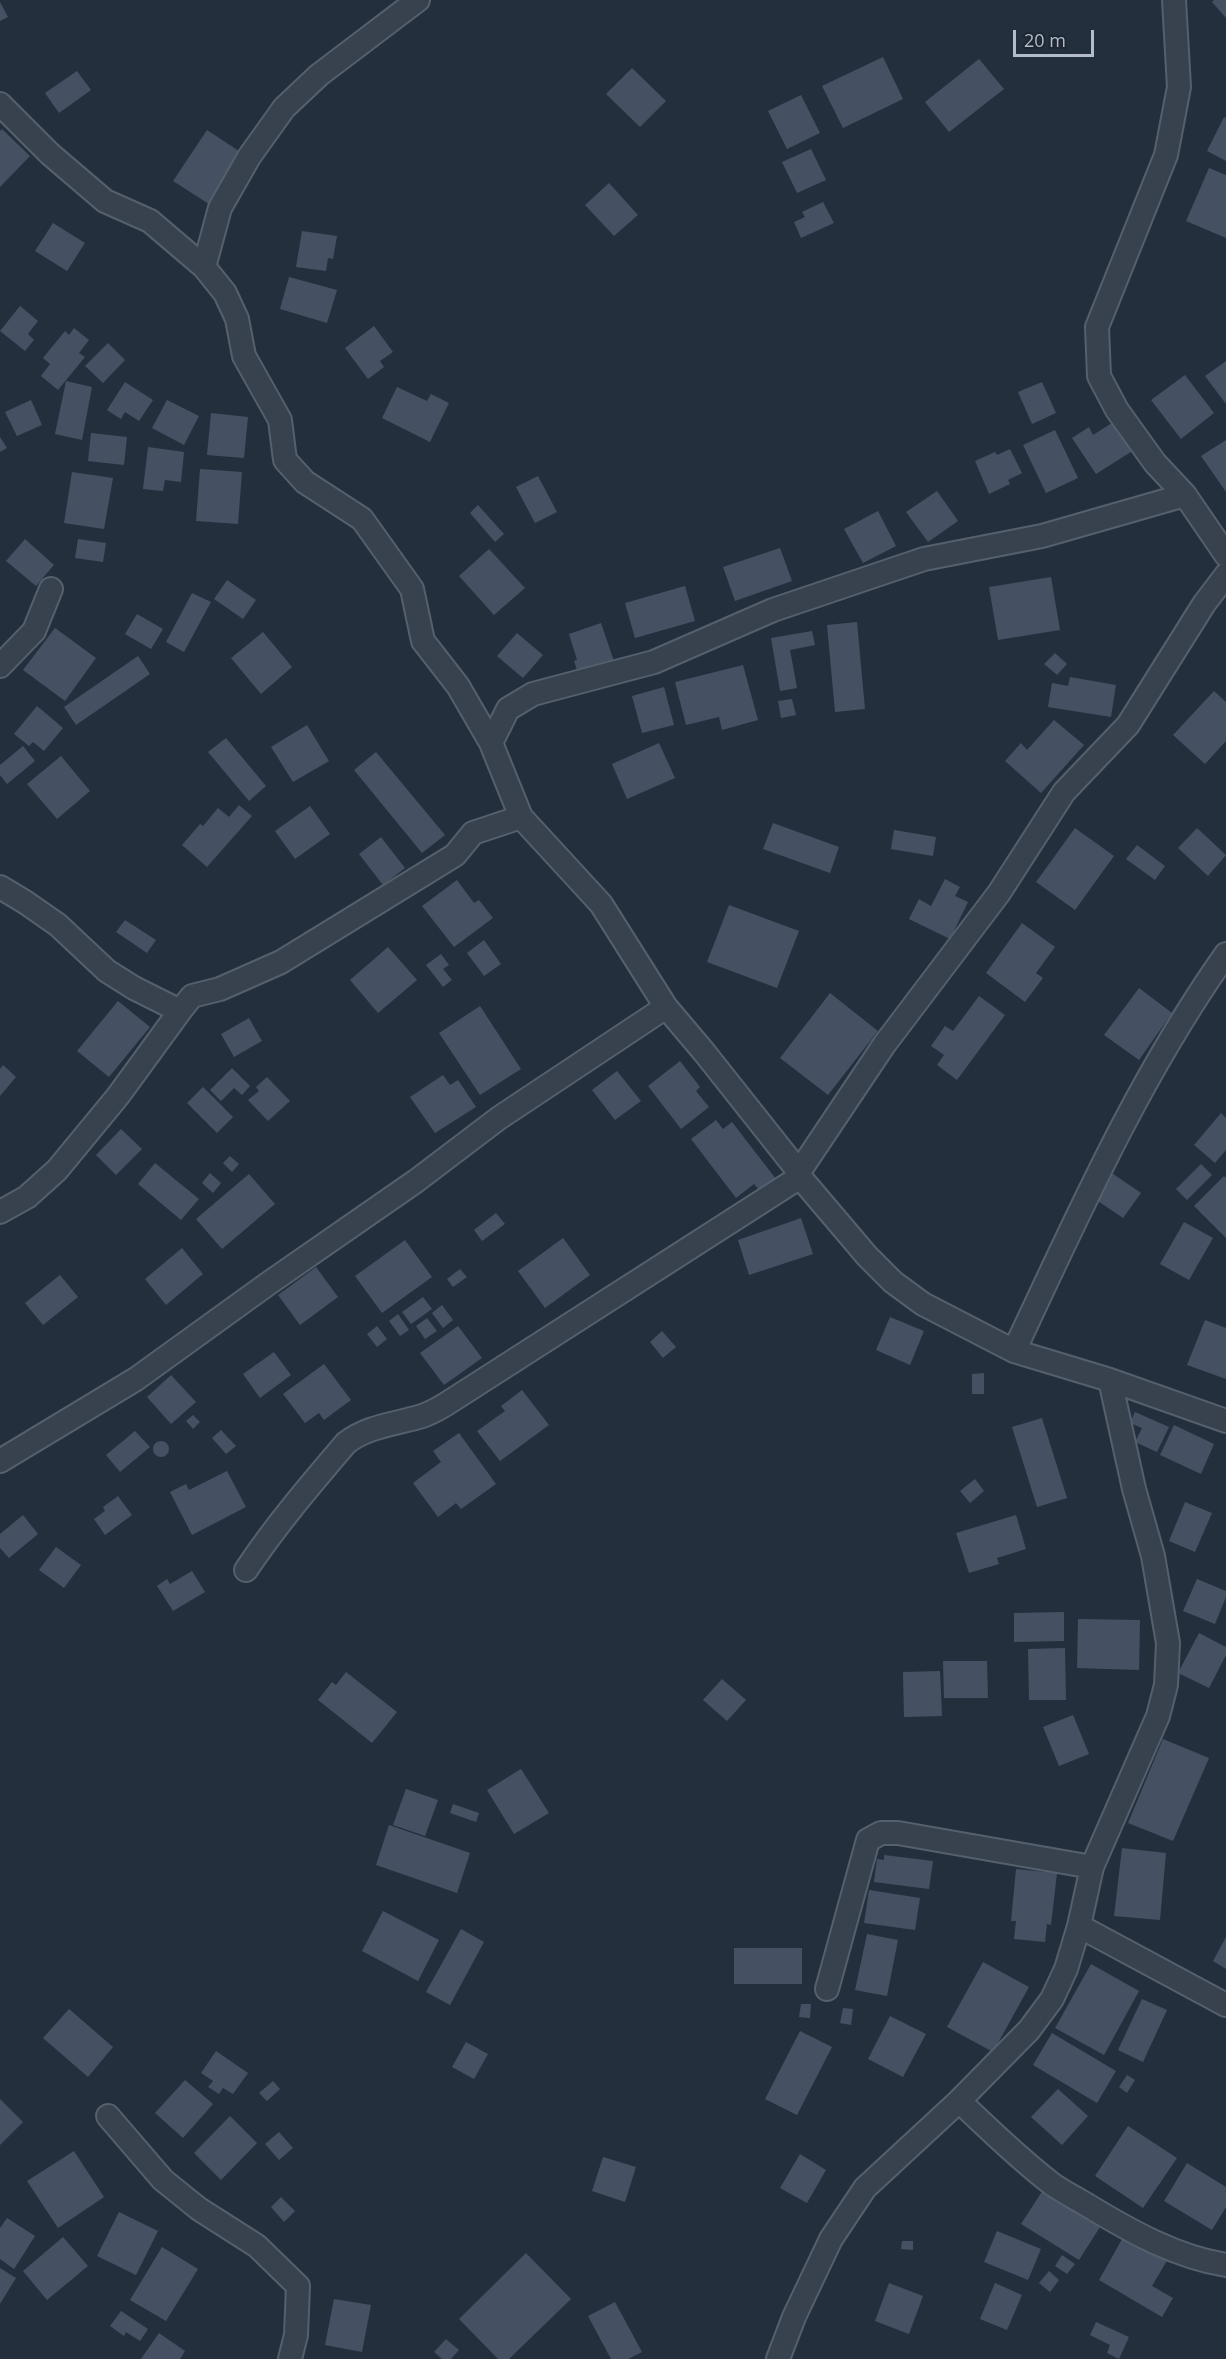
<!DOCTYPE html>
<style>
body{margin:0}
#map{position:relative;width:1226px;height:2359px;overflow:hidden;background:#242f3e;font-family:"Open Sans",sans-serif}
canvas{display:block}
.scale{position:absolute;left:1013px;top:30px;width:81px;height:27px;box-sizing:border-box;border:3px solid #b4bcc9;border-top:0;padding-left:8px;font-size:18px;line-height:21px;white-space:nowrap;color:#b4bcc9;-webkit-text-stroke:4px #1d2633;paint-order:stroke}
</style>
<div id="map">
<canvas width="1226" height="2359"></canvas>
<div class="scale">20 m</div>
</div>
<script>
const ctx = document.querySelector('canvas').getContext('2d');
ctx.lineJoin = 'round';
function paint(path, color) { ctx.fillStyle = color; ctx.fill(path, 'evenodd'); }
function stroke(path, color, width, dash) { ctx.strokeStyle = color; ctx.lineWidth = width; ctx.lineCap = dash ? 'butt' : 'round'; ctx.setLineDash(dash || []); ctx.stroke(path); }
const building = new Path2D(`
 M1214,0H1226V18L1212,2Z
 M0,2L8,17L0,21Z
 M883,57L903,99L843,128L822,86Z
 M979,59L1004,89L949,132L925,102Z
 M632,68L666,101L640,127L606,94Z
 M77,71L91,90L59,113L45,93Z
 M801,95L820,133L787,149L768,111Z
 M1224,117L1226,118V161L1207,151Z
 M2,129L30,156L0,187V131Z
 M207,130L242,153L209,204L173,181Z
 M811,149L826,180L797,193L782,162Z
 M1209,168L1226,175V238L1186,221Z
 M609,183L638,215L614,236L585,205Z
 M823,202L834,223L801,238L794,222L805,217L802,212Z
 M53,223L85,243L67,271L35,251Z
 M302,231L337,236L333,259L328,258L326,271L296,267Z
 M289,277L337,290L327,323L280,309Z
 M20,306L38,321L28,334L34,340L25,351L0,331Z
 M374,326L393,352L380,361L384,367L368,379L345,348Z
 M74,328L89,340L79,353L85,357L58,390L41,376L50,364L43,358L65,331L69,335Z
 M108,343L125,360L103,383L85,366Z
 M1226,361V404L1205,376Z
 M1185,375L1214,413L1181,439L1151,400Z
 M66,381L92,387L82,440L55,434Z
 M125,382L153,400L139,421L125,412L121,419L107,410Z
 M1042,382L1056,413L1032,424L1018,392Z
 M397,387L427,401L431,394L449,403L430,442L382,418Z
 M31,400L42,425L17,436L5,412Z
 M167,400L199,416L184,445L152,428Z
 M211,413L248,417L244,458L207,455Z
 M1115,421L1134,450L1096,474L1072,438L1089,427L1093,435Z
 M1055,430L1078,478L1046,493L1023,445Z
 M91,433L127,437L124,465L88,461Z
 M0,437L7,448L0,452Z
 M1226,440V492L1201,456Z
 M148,447L184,452L181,482L165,480L163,491L143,489Z
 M1010,449L1022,473L1008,480L1010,484L989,494L975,461L995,452L997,455Z
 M200,469L242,472L238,524L196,521Z
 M72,472L113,478L104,529L64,523Z
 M538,476L557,512L535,523L516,487Z
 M937,491L958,521L928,542L906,512Z
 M478,505L504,534L495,542L470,513Z
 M878,511L896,546L863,563L844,529Z
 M25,539L54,565L36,586L6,561Z
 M78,539L106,543L103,562L75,558Z
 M780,548L792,581L735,601L723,567Z
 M489,549L525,588L494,615L459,576Z
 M1051,577L1060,630L998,640L989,587Z
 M227,580L256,600L243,619L214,599Z
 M685,586L695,621L635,638L625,603Z
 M192,593L211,602L184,652L166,642Z
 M137,614L163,629L151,649L125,634Z
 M857,622L865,709L835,712L827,625Z
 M601,623L616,667L580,679L574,661L577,660L569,634Z
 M55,628L96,658L65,701L23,670Z
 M812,631L815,645L790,650L797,688L780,691L771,638Z
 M263,632L292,667L261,694L231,658Z
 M517,633L543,655L523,678L497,656Z
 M1055,653L1067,664L1057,675L1044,664Z
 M138,656L150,674L76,725L64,707Z
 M743,665L758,720L722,730L719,717L686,725L675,682Z
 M1070,677L1116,685L1111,717L1048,707L1052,683L1068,686Z
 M664,687L674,725L642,733L632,696Z
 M1214,691L1226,702V741L1205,764L1173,735Z
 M792,699L796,715L781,718L778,701Z
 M37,706L63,728L44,751L33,742L29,746L14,734Z
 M1054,720L1084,745L1041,793L1005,761L1021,743L1027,750Z
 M307,725L329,761L293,782L271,747Z
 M226,738L266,786L249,801L208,752Z
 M659,743L675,778L627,799L612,764Z
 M23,746L35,761L7,784L0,775V765Z
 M376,752L445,835L422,853L354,770Z
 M61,756L90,791L57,819L27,784Z
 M239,805L252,816L207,867L182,845L200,824L203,826L218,808L229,817Z
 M310,806L330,834L295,859L275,831Z
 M773,823L839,847L830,873L763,849Z
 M1075,828L1114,856L1075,910L1036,882Z
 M1197,828L1226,855L1208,876L1178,848Z
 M894,830L936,837L933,856L891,849Z
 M381,837L405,868L383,885L359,854Z
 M1137,845L1165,866L1155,880L1126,859Z
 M945,879L960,887L955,896L968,902L950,939L909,919L919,899L931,906Z
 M457,880L474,903L479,900L493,918L454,947L422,906Z
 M729,905L799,931L777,988L707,962Z
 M125,920L156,940L147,953L116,932Z
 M1022,923L1055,947L1036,973L1043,978L1025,1002L986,973Z
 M484,940L501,964L484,976L467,953Z
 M388,947L417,980L378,1013L350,980Z
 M441,954L449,965L443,969L452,980L443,987L426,965Z
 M1139,988L1172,1013L1139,1060L1104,1035Z
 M830,993L878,1031L828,1095L780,1058Z
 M979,996L1005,1015L957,1080L937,1065L944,1055L931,1046L945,1026L953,1031Z
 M118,1001L150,1027L109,1077L77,1051Z
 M480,1006L521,1069L480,1095L439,1033Z
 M249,1018L262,1041L234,1057L221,1034Z
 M680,1061L700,1087L696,1091L709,1107L681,1129L648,1086Z
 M3,1065L16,1077L0,1096V1069Z
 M232,1068L250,1086L242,1095L234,1088L221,1101L210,1090Z
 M617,1071L641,1101L615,1120L592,1090Z
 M443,1075L450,1085L458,1080L476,1107L435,1133L410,1097Z
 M267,1077L290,1101L268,1121L248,1100L259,1091L256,1087Z
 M203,1087L233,1117L217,1133L187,1103Z
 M1221,1113L1226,1118V1150L1215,1163L1194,1145Z
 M716,1120L723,1129L732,1122L776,1179L760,1191L754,1184L736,1198L691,1139Z
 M121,1129L142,1149L116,1175L96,1155Z
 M230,1156L239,1164L232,1172L223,1163Z
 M155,1163L199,1199L181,1220L138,1184Z
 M1201,1164L1212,1175L1187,1200L1176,1189Z
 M1106,1169L1141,1193L1123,1218L1089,1195Z
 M210,1173L221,1183L213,1193L202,1183Z
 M249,1174L275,1204L222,1249L196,1219Z
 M1224,1176L1226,1178V1238L1194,1206Z
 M496,1213L505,1224L482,1241L474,1230Z
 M801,1218L813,1254L749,1275L738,1240Z
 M1184,1222L1213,1238L1189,1280L1160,1264Z
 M563,1238L590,1275L545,1308L518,1271Z
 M405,1240L432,1277L382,1313L355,1276Z
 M182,1248L203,1274L166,1305L145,1279Z
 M316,1267L338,1297L300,1325L278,1295Z
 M460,1269L467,1277L453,1287L447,1279Z
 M60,1275L78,1297L43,1325L25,1303Z
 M423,1297L432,1309L411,1324L402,1312Z
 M442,1305L453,1320L443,1328L432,1313Z
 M398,1314L409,1330L400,1336L389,1321Z
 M890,1317L924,1331L910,1365L876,1350Z
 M427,1318L437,1331L425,1339L416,1326Z
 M1205,1320L1226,1328V1379L1187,1365Z
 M377,1326L387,1339L377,1347L367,1334Z
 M458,1326L482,1358L444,1385L420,1353Z
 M662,1331L676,1347L663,1358L650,1342Z
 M274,1352L291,1375L260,1398L243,1374Z
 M324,1364L351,1400L324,1420L319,1413L305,1423L283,1394Z
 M984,1373V1394H972V1374Z
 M171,1375L196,1402L171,1424L147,1397Z
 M522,1390L549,1425L500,1461L477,1431L505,1411L501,1406Z
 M1135,1412L1169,1427L1157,1452L1135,1442L1142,1428L1130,1423Z
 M193,1415L200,1422L193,1429L186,1421Z
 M1042,1418L1067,1498L1037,1507L1012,1427Z
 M1174,1425L1214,1444L1201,1474L1160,1455Z
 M221,1430L236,1446L226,1454L212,1438Z
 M135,1431L150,1447L120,1472L106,1455Z
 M459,1433L496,1484L461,1509L456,1503L438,1517L413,1483L441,1462L433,1451Z
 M153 1449a8 8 0 1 1 16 0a8 8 0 1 1-16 0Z
 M227,1471L246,1507L192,1535L170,1492L186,1484L189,1490Z
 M975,1479L984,1491L970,1503L960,1491Z
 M118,1496L132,1515L105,1535L94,1519L105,1511L103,1507Z
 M1185,1502L1212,1513L1195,1552L1169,1541Z
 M23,1515L38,1534L9,1558L0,1548V1534Z
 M1016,1515L1026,1549L997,1558L999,1564L969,1573L956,1533Z
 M56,1547L81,1565L64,1588L39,1570Z
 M192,1571L205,1592L173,1611L157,1586L167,1579L170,1584Z
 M1197,1579L1226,1591V1597L1215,1624L1183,1611Z
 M1064,1612V1641L1014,1642V1613Z
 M1078,1619L1140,1620L1139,1670L1077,1668Z
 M1199,1633L1226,1647V1655L1209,1688L1178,1673Z
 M1065,1648L1066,1700H1029L1028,1649Z
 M943,1661H987L988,1698H944Z
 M940,1671L942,1716L904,1717L903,1672Z
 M346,1672L397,1712L372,1743L318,1700L332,1682L336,1685Z
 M722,1679L746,1700L727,1721L703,1700Z
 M1073,1715L1089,1754L1059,1766L1043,1727Z
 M1163,1739L1209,1758L1173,1841L1128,1823Z
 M521,1769L549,1813L514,1834L487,1790Z
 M406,1789L438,1800L425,1836L393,1825Z
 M453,1804L479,1813L476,1822L450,1813Z
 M389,1825L470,1853L457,1893L376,1865Z
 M1122,1848L1166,1853L1160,1920L1114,1916Z
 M884,1855L933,1861L929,1889L874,1882L877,1859L884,1860Z
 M1016,1869L1057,1873L1051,1925L1047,1924L1045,1942L1014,1939L1016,1921H1011Z
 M869,1890L920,1898L915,1930L864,1923Z
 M383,1911L439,1940L418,1981L362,1951Z
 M461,1929L484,1942L450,2005L426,1992Z
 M867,1934L898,1940L887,1996L855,1990Z
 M1226,1937V1969L1213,1961Z
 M734,1948H802V1984H734Z
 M983,1962L1029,1987L993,2052L947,2027Z
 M1091,1964L1139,1991L1104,2055L1055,2028Z
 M1142,1999L1167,2010L1143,2062L1118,2050Z
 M801,2004H811L810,2018L799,2017Z
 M843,2008L853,2009L851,2025L840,2023Z
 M69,2009L113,2047L88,2077L43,2038Z
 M890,2016L926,2034L903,2077L868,2059Z
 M800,2031L832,2047L797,2115L765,2099Z
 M1052,2033L1116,2071L1097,2103L1033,2065Z
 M466,2042L488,2054L474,2079L452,2067Z
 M216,2051L248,2073L233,2094L223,2088L219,2094L208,2087L213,2081L201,2073Z
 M1127,2075L1135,2080L1127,2093L1119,2087Z
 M185,2080L213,2104L183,2138L155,2113Z
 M273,2081L280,2089L267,2101L259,2093Z
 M1058,2089L1088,2116L1062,2145L1031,2117Z
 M0,2099L23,2122L0,2145Z
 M230,2116L257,2143L221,2180L194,2153Z
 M1128,2126L1177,2158L1143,2208L1095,2176Z
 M279,2132L293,2148L279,2160L265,2144Z
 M74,2151L104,2197L58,2228L27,2181Z
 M800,2154L826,2170L807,2203L780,2188Z
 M603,2157L636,2167L625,2202L592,2191Z
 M1187,2163L1226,2187V2207L1212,2230L1164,2201Z
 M1043,2190L1100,2227L1079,2260L1021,2224Z
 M281,2197L295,2211L284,2222L271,2207Z
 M119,2212L158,2231L136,2275L97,2256Z
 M7,2218L35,2236L14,2269L0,2259V2228Z
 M997,2231L1041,2249L1028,2280L984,2262Z
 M1126,2232L1169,2257L1152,2286L1173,2298L1162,2317L1099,2280Z
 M63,2237L88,2266L47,2300L23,2271Z
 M902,2241H913V2250L901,2249Z
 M162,2247L198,2269L166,2321L130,2300Z
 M526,2253L571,2299L509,2359H498L459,2319Z
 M1062,2255L1075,2264L1067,2274L1055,2266Z
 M0,2268L16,2278L0,2304Z
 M1049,2271L1059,2280L1050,2292L1039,2283Z
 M889,2283L923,2296L909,2334L875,2321Z
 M995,2283L1022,2295L1007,2330L980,2319Z
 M334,2299L371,2305L362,2352L325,2345Z
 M615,2302L642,2352L628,2359H611L588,2316Z
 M121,2311L148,2329L140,2341L126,2332L124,2336L110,2326Z
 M1096,2322L1129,2337L1119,2359L1107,2353L1110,2345L1090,2335Z
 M159,2333L185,2351L180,2359H141Z
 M446,2339L459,2350L451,2359H442L434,2352Z`);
const street = new Path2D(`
 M1174,0L1179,87L1166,155L1097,327L1099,376L1117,410L1155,463L1185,495L1226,555
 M0,104L50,154L105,201L150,221L204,267L225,293L237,319L244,356L280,420L285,460L305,482L362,519L412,589L423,641L458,686L491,743L521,817L601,904L666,1007L704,1052L799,1172L800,1177L867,1256L893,1282L923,1304L1014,1351L1110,1380L1226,1421
 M204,267L220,208L249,157L284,108L319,75L418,0
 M0,666L34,631L51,589
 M491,743L508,709L533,694L654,662L773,610L924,559L1042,536L1185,495
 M0,887L25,902L58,925L107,971L134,988L180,1011L192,996L220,989L281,962L455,855L473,833L521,817
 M799,1172L884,1045L999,893L1064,792L1128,725L1204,604L1226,575
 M0,1212L27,1197L57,1170L118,1096L180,1011
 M1014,1351C1078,1215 1139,1077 1226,954
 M0,1461L136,1379L269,1283L416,1181L499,1118L666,1007
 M246,1570C276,1525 311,1484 346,1443C369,1425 399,1424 425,1415C435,1411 445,1405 454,1399L800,1177
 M1079,1926L1226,2005
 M827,1989L868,1840L881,1833H898L1092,1867
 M959,2101C989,2129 1019,2159 1052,2184C1063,2192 1076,2198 1087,2205C1130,2231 1176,2257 1226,2265
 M108,2116L163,2180L199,2209L257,2246L298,2286L296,2335L290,2359
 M778,2359L794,2317L831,2239L865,2188L959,2101L1029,2030L1052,1999L1066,1969L1079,1926L1092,1867L1158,1716L1166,1685L1168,1643L1153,1556L1134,1489L1110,1380`);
paint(building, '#455162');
stroke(street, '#565f6c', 26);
stroke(street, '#38414e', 22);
</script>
